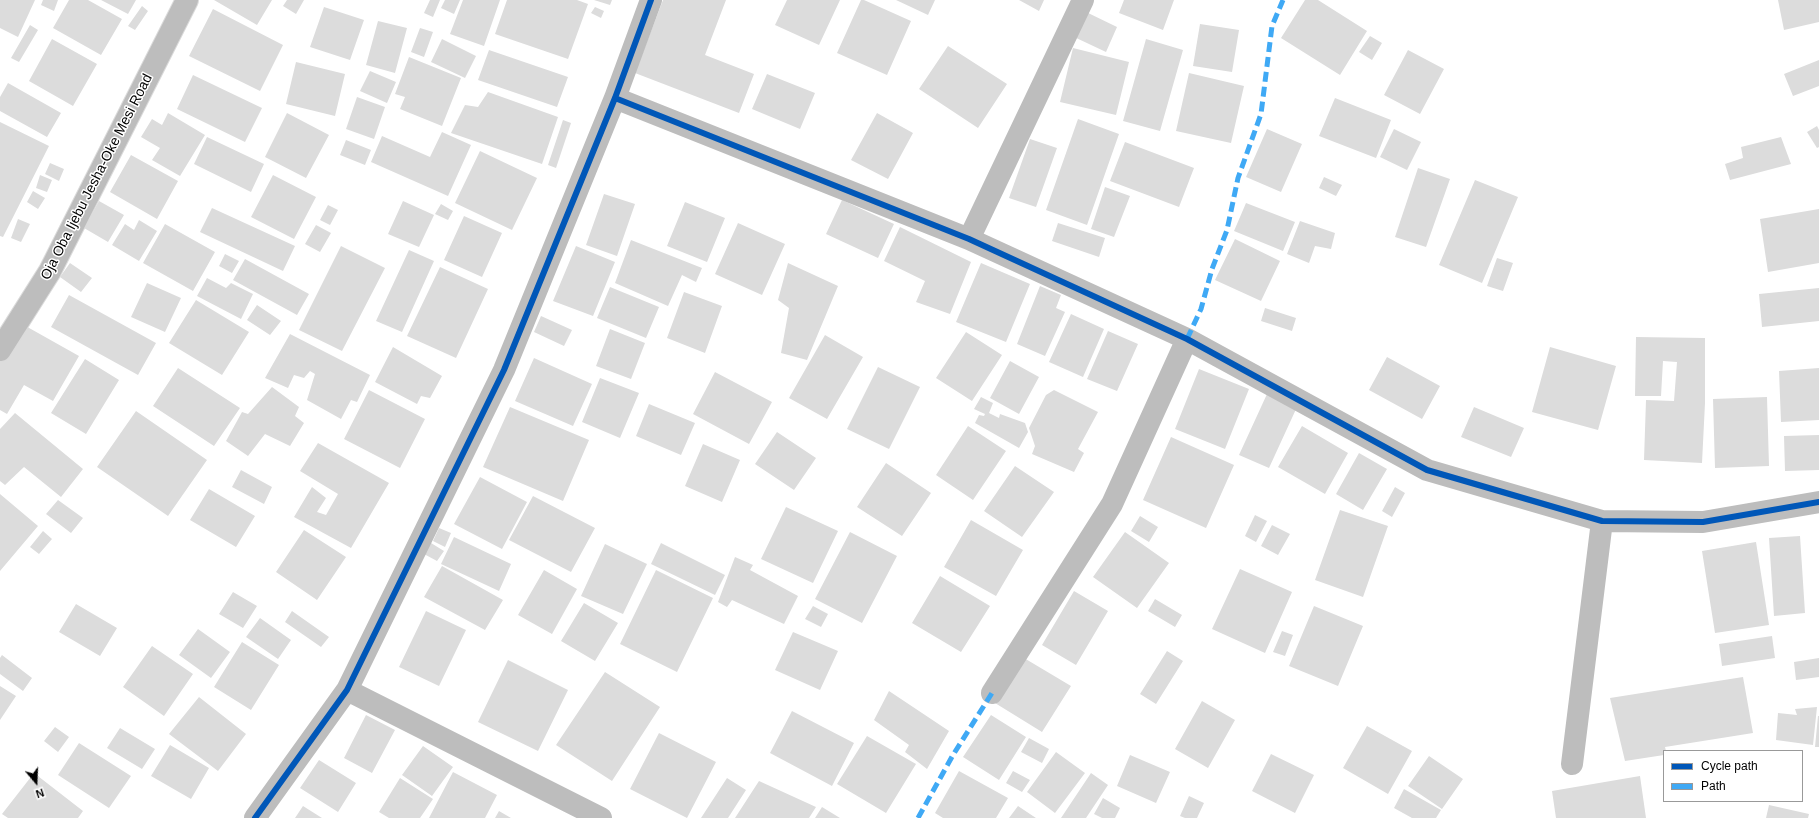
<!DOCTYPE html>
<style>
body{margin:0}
#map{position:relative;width:1819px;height:818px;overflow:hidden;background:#fff;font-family:Helvetica,sans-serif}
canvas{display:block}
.legend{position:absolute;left:1663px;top:750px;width:140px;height:52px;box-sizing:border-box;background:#fff;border:1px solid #999;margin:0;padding:5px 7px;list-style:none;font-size:12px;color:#000}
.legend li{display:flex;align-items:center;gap:8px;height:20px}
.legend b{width:20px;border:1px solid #999}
.north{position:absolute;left:16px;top:762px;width:40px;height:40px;-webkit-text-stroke:3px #fff;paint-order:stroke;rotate:161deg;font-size:11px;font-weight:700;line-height:16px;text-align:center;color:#000}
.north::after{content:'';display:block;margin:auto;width:14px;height:18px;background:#000;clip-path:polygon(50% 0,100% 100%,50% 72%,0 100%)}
</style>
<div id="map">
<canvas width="1819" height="818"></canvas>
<ul class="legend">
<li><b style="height:5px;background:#0057b8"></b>Cycle path</li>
<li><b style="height:5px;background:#3fa9f5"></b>Path</li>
</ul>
<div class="north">N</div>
</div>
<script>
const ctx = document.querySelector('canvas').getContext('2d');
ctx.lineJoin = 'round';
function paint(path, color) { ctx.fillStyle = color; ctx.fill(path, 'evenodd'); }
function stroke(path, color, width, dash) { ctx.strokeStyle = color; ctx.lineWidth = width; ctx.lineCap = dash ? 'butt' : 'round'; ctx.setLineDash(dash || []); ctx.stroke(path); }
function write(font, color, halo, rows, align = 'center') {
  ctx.font = font + ' Helvetica,sans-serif'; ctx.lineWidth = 3; ctx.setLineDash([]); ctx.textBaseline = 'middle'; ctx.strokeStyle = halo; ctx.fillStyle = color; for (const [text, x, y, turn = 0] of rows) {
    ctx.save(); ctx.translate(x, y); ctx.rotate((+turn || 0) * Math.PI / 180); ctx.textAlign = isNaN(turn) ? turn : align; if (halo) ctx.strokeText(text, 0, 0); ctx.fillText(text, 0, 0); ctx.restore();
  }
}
const building = new Path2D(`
 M0,0H35L18,37L0,28Z
 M43,0H58L54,11L41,5Z
 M69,0H88L122,19L101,55L53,28Z
 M101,0H136L128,14Z
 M214,0H272L257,25Z
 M287,0H304L296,14L283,6Z
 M430,0H440L433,17L424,13Z
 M445,0H460L454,14L441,8Z
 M463,0H500L484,46L450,34Z
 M507,0H577L588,4L568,59L495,34Z
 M594,0H612L610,5Z
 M663,0H726L705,55L754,74L739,113L635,73Z
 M787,0H840L819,45L775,25Z
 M861,0H864L911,21L887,75L837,53Z
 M896,0H935L928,15Z
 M1019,0H1044L1039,11Z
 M1124,0H1174L1163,30L1119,13Z
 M1305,0H1318L1367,31L1340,75L1281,38Z
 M1778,0H1819V22L1784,30Z
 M142,6L148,11L135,30L128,26Z
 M324,7L364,20L350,60L310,47Z
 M595,7L604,11L601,18L591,13Z
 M213,9L283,45L260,91L189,56Z
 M1084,11L1117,27L1106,52L1072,36Z
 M378,21L407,28L395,73L366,65Z
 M1200,24L1239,30L1232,72L1193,66Z
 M30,25L38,30L19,62L11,58Z
 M420,28L433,32L424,57L411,52Z
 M1370,36L1382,43L1372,60L1359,52Z
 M52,39L97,64L73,106L29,81Z
 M442,39L476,56L465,78L431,62Z
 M1146,39L1183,50L1160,131L1123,121Z
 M948,46L1007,84L978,128L919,89Z
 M1073,48L1129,62L1116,115L1060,102Z
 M489,50L568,77L557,107L478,80Z
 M1408,50L1444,69L1420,114L1384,95Z
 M409,57L461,78L442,126L400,109L405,97L395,94Z
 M1819,60V86L1793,96L1784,74Z
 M296,62L345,74L335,116L286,104Z
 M370,71L396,82L387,103L360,91Z
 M1189,73L1244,86L1231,143L1176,131Z
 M767,74L815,93L800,129L752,109Z
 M193,75L262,108L245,142L177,109Z
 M8,83L61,113L47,137L0,111V97Z
 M488,92L558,117L542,164L451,133L465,105L478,107Z
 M357,97L385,107L374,139L346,129Z
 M1335,98L1391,120L1376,158L1319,136Z
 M168,113L205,135L180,176L152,160L160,148L141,137L152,119L162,125Z
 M287,113L329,135L306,178L265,157Z
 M877,113L913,133L888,179L851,160Z
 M1078,119L1119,134L1087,225L1046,210Z
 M563,120L571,123L556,168L548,165Z
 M0,122L49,146L3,237L0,236Z
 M1817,126L1819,130V147L1817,148L1807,132Z
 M1267,129L1302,144L1281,192L1246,177Z
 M1394,129L1421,142L1407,170L1380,157Z
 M442,132L471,145L448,196L371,162L382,136L430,157Z
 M207,137L264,164L251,192L194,164Z
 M1781,137L1791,164L1730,180L1725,164L1743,158L1741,147Z
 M1030,139L1057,148L1036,207L1009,198Z
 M346,140L371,150L365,165L340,155Z
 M1125,142L1194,168L1179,207L1110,181Z
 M480,151L537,178L512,230L455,203Z
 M131,155L178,181L157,219L110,192Z
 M50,163L64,169L59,181L45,174Z
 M1418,168L1450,179L1426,247L1395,237Z
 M40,175L52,180L47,192L36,188Z
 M273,175L316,197L294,239L251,217Z
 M1324,177L1342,185L1336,196L1319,188Z
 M1475,180L1518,197L1482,283L1439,265Z
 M1105,187L1130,196L1114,237L1091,229Z
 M33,191L45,198L38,209L27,202Z
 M604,194L635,204L617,256L586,245Z
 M842,200L894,224L878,258L826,234Z
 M99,201L124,215L108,242L84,228Z
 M403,201L434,215L419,247L388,234Z
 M685,202L725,218L707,262L667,246Z
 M1246,203L1295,222L1283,251L1234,231Z
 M441,204L453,211L448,220L435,214Z
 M328,205L338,210L330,225L320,220Z
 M212,208L295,246L283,271L200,232Z
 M1819,209V263L1768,272L1760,219Z
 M464,216L502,233L482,277L444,260Z
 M18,219L30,224L21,242L11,238Z
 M139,220L157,231L139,261L112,245L125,224L134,230Z
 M1300,221L1335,233L1331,249L1315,246L1309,263L1287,254Z
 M738,223L785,244L762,295L715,274Z
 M1058,223L1105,238L1099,257L1052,241Z
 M165,224L215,252L193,291L143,263Z
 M316,225L331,233L320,252L305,244Z
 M900,227L971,262L950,314L916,302L925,281L884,261Z
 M1235,239L1280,261L1261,301L1215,280Z
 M631,240L702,268L696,282L682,275L668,306L615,283Z
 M341,246L385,268L342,351L299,330Z
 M576,246L615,262L593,316L553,301Z
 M409,250L434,261L402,332L376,321Z
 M225,254L239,261L232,273L219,266Z
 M1497,258L1513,263L1503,291L1487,286Z
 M245,259L309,294L297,315L233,280Z
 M70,263L92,278L81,292L60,277Z
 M788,263L838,286L807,360L781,353L789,308L778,300Z
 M981,263L1030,284L1006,342L956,322Z
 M440,267L488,289L456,358L407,336Z
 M207,278L226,288L231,283L253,294L241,319L197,296Z
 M147,283L181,298L165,332L131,317Z
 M1040,286L1061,295L1056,308L1065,312L1045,356L1017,344Z
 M610,287L659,307L646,338L597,318Z
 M1819,288V321L1762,327L1759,294Z
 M684,292L722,306L705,353L667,338Z
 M69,295L156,343L138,375L51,327Z
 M196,300L249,332L222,375L169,343Z
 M257,305L281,321L270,335L247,320Z
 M1265,308L1296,318L1292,331L1261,321Z
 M1071,314L1104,329L1083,377L1049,362Z
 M541,316L572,330L564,346L534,332Z
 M22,324L79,356L53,401L24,385L7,414L0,410V362Z
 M610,329L645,343L631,379L596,366Z
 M1108,331L1138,344L1117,391L1087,379Z
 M966,332L1002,355L972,401L936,378Z
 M290,334L370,375L357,402L351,400L341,419L307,400L315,374L310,371L304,378L294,375L288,388L265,378Z
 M825,335L863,357L827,419L789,398Z
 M1636,337L1705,338V403L1702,463L1644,460L1646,400L1674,401L1677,362L1663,361L1661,396H1635Z
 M393,347L442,376L430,398L421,396L417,404L375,382Z
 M1550,347L1616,366L1598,430L1532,412Z
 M1387,357L1440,386L1422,419L1369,390Z
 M534,358L592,384L573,426L515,401Z
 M85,359L119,380L86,434L51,413Z
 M1010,361L1039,377L1019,414L990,398Z
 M878,367L920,387L889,449L847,429Z
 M178,368L240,408L214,446L153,406Z
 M1819,368V420L1781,422L1779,371Z
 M1199,369L1249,389L1225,449L1175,429Z
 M715,372L772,402L749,444L693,414Z
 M600,378L639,393L620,438L582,422Z
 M272,387L299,407L295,416L304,423L290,446L265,434L248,456L226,441L242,412L248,414Z
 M369,390L425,419L400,468L344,439Z
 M1054,390L1098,412L1078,449L1084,453L1074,472L1032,454L1035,446L1029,428L1046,395Z
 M1267,394L1297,407L1269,468L1239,455Z
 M981,397L993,403L989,413L999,418L1000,414L1025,423L1028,432L1019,448L975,423L979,415L984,416L985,414L974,409Z
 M1767,397L1769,466L1715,468L1713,399Z
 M649,404L695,423L681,455L636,436Z
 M510,407L589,440L563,501L483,467Z
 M1474,407L1524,428L1511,457L1461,437Z
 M136,411L207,460L168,516L97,467Z
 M15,413L83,469L61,497L24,467L5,485L0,481V429Z
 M968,426L1006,451L973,500L936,475Z
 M1302,426L1348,453L1325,494L1278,467Z
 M777,432L816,458L794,490L755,464Z
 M1819,435V470L1785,471L1784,436Z
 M1171,437L1234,465L1206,528L1143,500Z
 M318,443L389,483L351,548L294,517L312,487L326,498L317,512L326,515L338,494L300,471Z
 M703,444L740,460L722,502L685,486Z
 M1359,453L1387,469L1363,510L1336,494Z
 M886,463L931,493L902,536L857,507Z
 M1015,466L1054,492L1022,537L984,511Z
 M241,470L272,487L264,504L232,487Z
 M480,477L527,502L502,549L454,524Z
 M1395,487L1405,493L1392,517L1382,511Z
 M209,489L255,516L236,547L190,520Z
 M0,494L38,526L0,571Z
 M533,496L595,528L571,572L509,540Z
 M58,500L83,518L71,533L46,514Z
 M786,507L838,531L813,583L761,559Z
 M1340,510L1388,526L1363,597L1315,580Z
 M1255,515L1267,521L1256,542L1245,536Z
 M1140,516L1158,527L1149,542L1131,531Z
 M971,520L1023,550L996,596L944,567Z
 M1272,525L1290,534L1278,555L1261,546Z
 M439,528L451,533L445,547L433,541Z
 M304,530L346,557L317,600L276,572Z
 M43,531L52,539L39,554L30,547Z
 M850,532L897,556L862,623L815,599Z
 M1125,532L1169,563L1137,608L1093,577Z
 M1800,536L1805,613L1774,616L1769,538Z
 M454,537L511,564L499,591L441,564Z
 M1756,542L1769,625L1715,633L1702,551Z
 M431,543L444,551L437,561L424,554Z
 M661,543L725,575L715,595L651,564Z
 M605,544L647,564L623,614L581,596Z
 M735,557L753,565L750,570L798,596L784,624L732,600L727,607L718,602Z
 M442,566L503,600L485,630L424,597Z
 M1240,569L1292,592L1265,653L1212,629Z
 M544,570L577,589L552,634L518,615Z
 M656,570L713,598L677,672L620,644Z
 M940,576L990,606L961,652L912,623Z
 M1074,591L1108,611L1076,665L1042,645Z
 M233,592L257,606L243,628L219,614Z
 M1155,599L1182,615L1175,627L1148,611Z
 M584,603L618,623L595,661L561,641Z
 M76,604L117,628L100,656L59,632Z
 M813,606L828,614L821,627L805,619Z
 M1314,606L1363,626L1338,686L1289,666Z
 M292,611L329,637L321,647L285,622Z
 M426,611L466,630L439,686L399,667Z
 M260,618L291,640L278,659L246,637Z
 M198,629L230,652L211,678L179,655Z
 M1282,631L1293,635L1285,656L1273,652Z
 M793,632L838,651L820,690L775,670Z
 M1772,636L1775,658L1722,666L1719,644Z
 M242,642L279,665L251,710L214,687Z
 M152,646L193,674L164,716L123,687Z
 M1167,651L1183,661L1156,704L1140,694Z
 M2,655L32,678L23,691L0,674V658Z
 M1024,658L1071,686L1042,732L995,703Z
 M1819,658V677L1796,680L1794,662Z
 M508,660L568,690L538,751L478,722Z
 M605,672L660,707L612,781L556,745Z
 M1743,677L1753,733L1665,747L1666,751H1664V755L1625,761L1610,698Z
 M0,686L16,696L0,720Z
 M889,691L949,731L927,769L905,752L909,745L874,720Z
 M199,697L246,734L218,771L169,734Z
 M1202,701L1235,720L1208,768L1175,749Z
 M1817,707L1813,745L1776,740L1778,713L1797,715L1795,709Z
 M792,711L854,743L832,786L770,753Z
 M366,715L395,730L372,773L344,758Z
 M991,715L1026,737L999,780L963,757Z
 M1818,716H1819V747H1815Z
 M1367,726L1412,751L1388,794L1343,768Z
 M55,727L69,737L58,752L44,741Z
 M120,728L155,749L142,769L107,748Z
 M659,733L716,762L687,818L630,789Z
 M867,736L916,764L886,813L837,784Z
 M1029,738L1049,749L1042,763L1021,752Z
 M79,743L131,776L109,808L58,775Z
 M170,745L209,768L191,799L151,776Z
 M423,746L453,767L432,796L402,775Z
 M1056,752L1085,773L1055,813L1027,792Z
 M1271,754L1314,775L1295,813L1252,791Z
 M1130,755L1170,772L1156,803L1117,786Z
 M1429,756L1463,779L1442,809L1408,786Z
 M319,760L356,783L338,812L300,788Z
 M959,771L1008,798L996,818H943L935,813Z
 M1013,771L1030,780L1022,792L1006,783Z
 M453,772L497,795L485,818H429Z
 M34,773L83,811L78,818H8L2,814Z
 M1091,773L1108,785L1086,818H1061Z
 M1640,776L1646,818H1556L1552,791Z
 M400,778L433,799L420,818H389L379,812Z
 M727,778L746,790L728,818H701Z
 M759,781L816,807L809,818H735Z
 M1404,789L1441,810L1436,818H1412L1394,808Z
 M1189,796L1204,803L1197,818H1185L1180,816Z
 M1103,798L1120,808L1115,818H1102L1094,814Z
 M1769,805L1809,814L1808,818H1766Z
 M303,806L322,818H295Z
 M1018,806L1036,818H1009Z
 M822,807L840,818H815Z
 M499,811L511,818H495Z`);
const minor = new Path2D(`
 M615,98L969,239L1187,339L1427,470L1602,521L1703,522L1819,502
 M969,239L1083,0
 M347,690L601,818
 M992,693L1112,504L1187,339
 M1572,764L1602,521
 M255,818L347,690L504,370L615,98L651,0`);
const major = new Path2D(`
 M0,350L50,271L187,0`);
const quiet = new Path2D(`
 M1187,339L1201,309L1212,269L1227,230L1238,178L1261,114L1272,26L1283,0
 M918,818L953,755L992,693`);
const cycleway = new Path2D(`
 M615,98L969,239L1187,339L1427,470L1602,521L1703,522L1819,502
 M255,818L347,690L504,370L615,98L651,0`);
const streetNames = [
 ["Oja Oba Ijebu Jesha-Oke Mesi Road",97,177,-63]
];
paint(building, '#dcdcdc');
stroke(major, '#dbdbdb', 24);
stroke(minor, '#bdbdbd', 22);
stroke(major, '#bdbdbd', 22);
stroke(quiet, '#3fa9f5', 5, [10, 5]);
stroke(cycleway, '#0057b8', 6);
write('14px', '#000', '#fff', streetNames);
</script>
